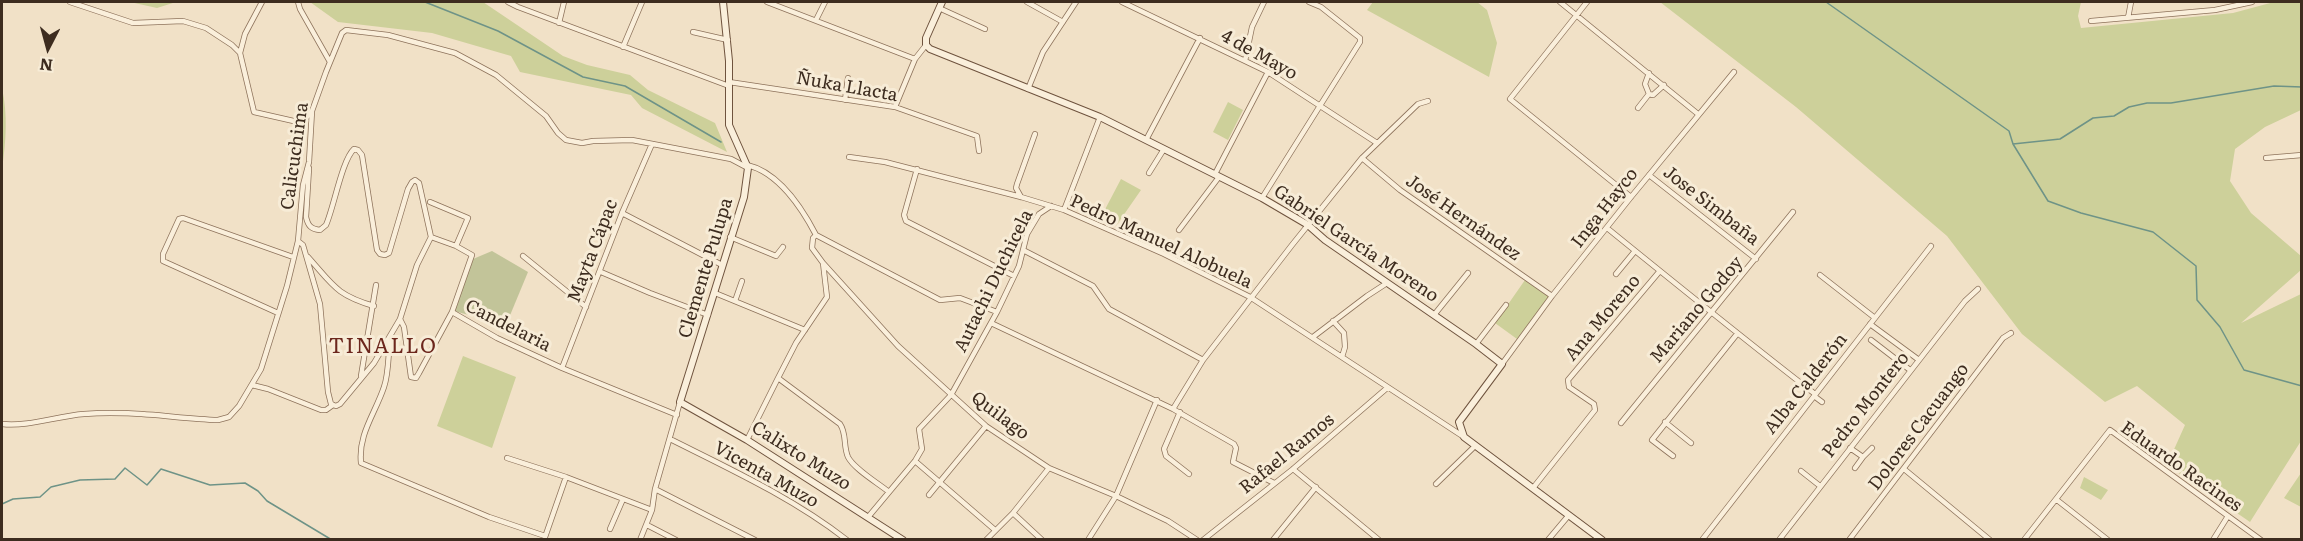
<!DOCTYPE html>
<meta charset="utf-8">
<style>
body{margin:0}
#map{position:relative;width:2303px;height:541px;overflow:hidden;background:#f1e1c7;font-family:Literata,serif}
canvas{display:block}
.frame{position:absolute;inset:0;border:3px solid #3d2c1f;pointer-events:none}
.north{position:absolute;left:18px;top:18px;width:60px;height:60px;-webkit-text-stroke:4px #f7ecd7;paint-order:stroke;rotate:186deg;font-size:16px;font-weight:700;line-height:24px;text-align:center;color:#3d2c1f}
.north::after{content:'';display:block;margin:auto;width:21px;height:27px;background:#3d2c1f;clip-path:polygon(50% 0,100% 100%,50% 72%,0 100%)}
</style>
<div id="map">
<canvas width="2303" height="541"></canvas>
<div class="frame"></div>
<div class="north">N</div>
</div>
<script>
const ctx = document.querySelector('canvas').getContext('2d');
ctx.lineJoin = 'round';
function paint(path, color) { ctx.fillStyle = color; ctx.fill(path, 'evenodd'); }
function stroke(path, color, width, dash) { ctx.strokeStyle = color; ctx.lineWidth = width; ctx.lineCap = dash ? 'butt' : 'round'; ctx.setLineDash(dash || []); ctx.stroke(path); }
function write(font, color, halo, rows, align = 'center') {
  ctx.font = font + ' Literata,serif'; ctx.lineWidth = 6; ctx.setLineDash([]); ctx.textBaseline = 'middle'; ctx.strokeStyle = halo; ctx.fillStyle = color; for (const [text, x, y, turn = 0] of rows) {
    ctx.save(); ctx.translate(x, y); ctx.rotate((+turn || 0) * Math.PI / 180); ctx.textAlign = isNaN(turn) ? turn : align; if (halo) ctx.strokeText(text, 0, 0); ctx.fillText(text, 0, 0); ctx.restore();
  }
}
const green = new Path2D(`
 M130,2H176L157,8Z
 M310,2H483L563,56L587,65L630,75L648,90L715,123L727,152L642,108L631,95L520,72L511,56L432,33L338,22Z
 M1373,2H1477L1487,10L1497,43L1489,77L1367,10Z
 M1660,2H2081L2078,16L2081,28L2233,13L2274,2H2301V110L2265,127L2235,149L2230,181L2251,213L2301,256V270L2241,323L2301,294V441L2250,522L2167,465L2185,425L2137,386L2105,402L2022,334L1947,236L1796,107Z
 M2,88C8,116 6,141 2,169Z
 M1228,102L1243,110L1228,140L1213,132Z
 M1121,179L1141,190L1116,226L1100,219Z
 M1525,280L1549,297L1517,339L1495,323Z
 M463,356L516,377L492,448L437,426Z
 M2301,473V507L2284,498Z
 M2084,477L2108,490L2101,500L2080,488Z`);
const cemetery = new Path2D(`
 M492,251L528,272L506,325L454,311L473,259Z`);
const stream = new Path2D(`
 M425,2L498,31L583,77L625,86L721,142
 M1826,2L2009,131L2013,144L2048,201L2081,213L2153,232L2196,266L2197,300L2220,327L2244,370L2302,386
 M2013,144L2060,139L2093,118L2114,116L2129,107L2147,103H2171L2274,86L2302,87
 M2,504L13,499L40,497L51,487L80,480L115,479L125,468L147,485L161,469L210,485L245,483L258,491L267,501L332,540`);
const street = new Path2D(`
 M70,2L133,23L183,21L206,28L232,45L240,53L254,112L298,122L303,121L312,111
 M298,2L300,9L330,62
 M508,2L518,7L729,86
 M767,2L915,59
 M1027,2L1063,22
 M1122,2L1268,72L1377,143
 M1560,2L1698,114
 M1587,2L1510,99L1631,197
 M939,8L985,29
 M2128,18L2131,2
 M816,20L825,2
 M2091,21L2215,10L2252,2
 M559,23L564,2
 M693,32L728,40
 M623,47L642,2
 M240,53L245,34L262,2
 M1245,61L1252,27L1264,2
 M729,82L895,107L977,136L979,151
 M1028,89L1043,52L1076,2
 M1649,94L1653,95L1664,85
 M845,100L848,78
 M895,107L915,59L926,45
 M1638,108L1649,94L1645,84L1649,73
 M1146,140L1200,38
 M849,157L885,162L1021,197L1064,210L1164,254L1250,297L1464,437
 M1362,158L1400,190L1552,296
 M2266,158L2302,155
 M747,165C778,172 802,208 816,235
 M309,168L306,217C308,226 311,229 320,230L326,225C334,207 342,160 354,149L358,150L362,155L377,250L380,254L385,255L389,253L408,189L412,182L415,180L419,183L431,237
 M917,169L904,215L906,221L1014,276
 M1149,173L1164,149
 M1215,174L1268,72
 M1649,175L1756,259
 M1021,197L1016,188L1017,184L1035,134
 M1262,198L1360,42V38L1321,7L1309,2
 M430,202L468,218L456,246
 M1064,210L1100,117
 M622,213L722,265
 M1607,228C1676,284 1745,340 1815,394
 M1179,230L1219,177
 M816,235L940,300L960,298L997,312
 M730,237L776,256L783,247
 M298,241L303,245L320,304L328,392L331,404L336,406L340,404L374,363L400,319L404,327L411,377L416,378L419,373L452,312L472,255L456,246L431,237
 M1023,250L1093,286L1109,309L1203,360
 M523,256L586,307
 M308,257C333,285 336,295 374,306
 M823,263L898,346L986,426L1049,468L1116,496L1168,521L1197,540
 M601,272L650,293L708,315
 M1616,274L1635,251
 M1820,275L1875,318
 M715,293L805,330
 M735,301L742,281
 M452,312L497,338L562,368L677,415
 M278,313L163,261V254L179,219L183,218L293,257
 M1434,315L1468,273
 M400,319L417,265L431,237
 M1333,321L1344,333L1345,347L1342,357
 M991,323L1173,409L1234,444L1236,448L1233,462L1274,483
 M1870,324L1919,360
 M1313,337L1367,296L1387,283
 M390,340C388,356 389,372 384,387C375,414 358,434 361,463L489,517L545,536
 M1871,340L1910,370
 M1476,344L1506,305
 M1502,364L1552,296L1631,197L1734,72
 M562,368L622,213L652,144
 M361,376L376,285
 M778,378L796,343L827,297L823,263L812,248L813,238L816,235
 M252,385L268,389L321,410H326L333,405
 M1814,396L1822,402
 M1173,409L1203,360L1292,245L1362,158L1418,104L1428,101
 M1180,412L1164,449L1166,456L1189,474
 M1665,422L1691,443
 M1621,423L1793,212
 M2,424C28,427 57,416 84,414C128,410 173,418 218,420L229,417L239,406L261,369L287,286L298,241L303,185L309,162L312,111L326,72L342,33L346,30L388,35L455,53L496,75L546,116L558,133L566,140L582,143L593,141L632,140L731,159L748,168
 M670,439C730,469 793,498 847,540
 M747,440L778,378L840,424C847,434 843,446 848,457C854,469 878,483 889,492
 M1850,448L1863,457L1855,468
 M1673,456L1652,440L1737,334
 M1863,457L1872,448
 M507,458L566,477L652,510
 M915,461L995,530
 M1293,469L1379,540
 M1904,469L1990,540
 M1801,471L1820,486
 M1436,484L1475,446
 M1533,488L1595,410L1594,404L1569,387L1568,380L1659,272
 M655,489L755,540
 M929,495L986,426
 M2057,500L2108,540
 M1013,513L1042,540
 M869,516L915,461L922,449L919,429L951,395L997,312L1019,266L1027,234L1039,214L1051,206
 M647,525L676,540
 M610,529L623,499
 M544,540L566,477
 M640,540L652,510L655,489L680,402
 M986,540L1013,513L1049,468
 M1088,540L1116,496L1157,400
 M1203,540L1293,469L1387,388
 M1273,540L1316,487
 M1548,540L1569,515
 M1702,540L1931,246
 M1779,540L1965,301L1978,289
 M1849,540L2003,338L2011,333
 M2024,540L2110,430L2261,540
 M2213,540L2228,516`);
const secondary = new Path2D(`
 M723,2L729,61V125L748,168L744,197L680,402L747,440L903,540
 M942,2L926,38V45L930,49L1100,117L1262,198L1308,225L1325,240L1476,344L1502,364L1459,422L1464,437L1602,540`);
const streetNames = [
 ["4 de Mayo",1259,55,29],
 ["Ñuka Llacta",847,87,10],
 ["Calicuchima",295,156,-82],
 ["Jose Simbaña",1711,206,38],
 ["Inga Hayco",1605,208,-52],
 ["José Hernández",1463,218,35],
 ["Pedro Manuel Alobuela",1161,242,25],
 ["Gabriel García Moreno",1356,244,34],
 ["Mayta Cápac",593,251,-69],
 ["Clemente Pulupa",706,268,-73],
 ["Autachi Duchicela",994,281,-64],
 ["Mariano Godoy",1697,310,-50],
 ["Ana Moreno",1603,318,-50],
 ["Candelaria",508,326,27],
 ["Alba Calderón",1806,384,-52],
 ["Pedro Montero",1866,405,-52],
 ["Quilago",1000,416,37],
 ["Dolores Cacuango",1919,427,-53],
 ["Rafael Ramos",1287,454,-39],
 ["Calixto Muzo",801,456,32],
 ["Eduardo Racines",2181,467,35],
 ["Vicenta Muzo",766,475,29]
];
const quarterNames = [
 ["TINALLO",383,347]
];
paint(green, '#cdd09a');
paint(cemetery, '#c2c499');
stroke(stream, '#6e9387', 1.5);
stroke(street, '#8d725b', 6);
stroke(secondary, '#6f533e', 8);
stroke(street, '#faefdb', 4.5);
stroke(secondary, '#faefdb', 6);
write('18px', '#3d2c1f', '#f7ecd7', streetNames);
ctx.letterSpacing = '1.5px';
write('21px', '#6c271d', '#f7ecd7', quarterNames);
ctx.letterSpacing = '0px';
</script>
